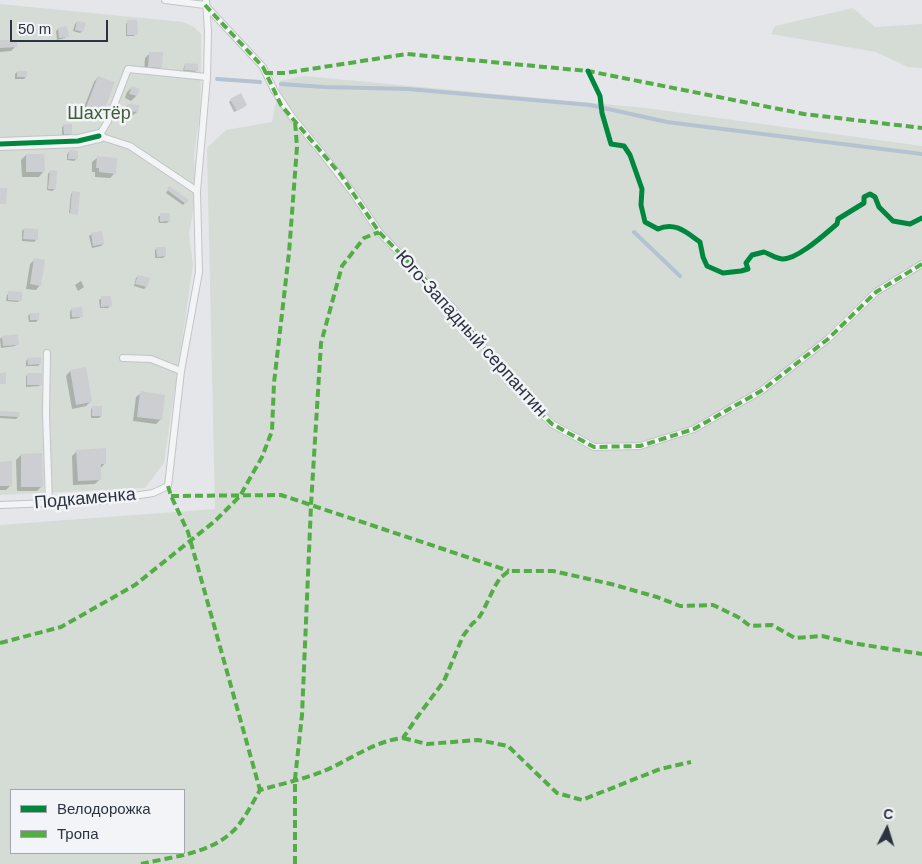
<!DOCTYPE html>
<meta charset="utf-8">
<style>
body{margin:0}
#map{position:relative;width:922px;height:864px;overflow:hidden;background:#e4e6e9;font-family:Arial,sans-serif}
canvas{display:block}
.legend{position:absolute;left:10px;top:789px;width:175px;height:65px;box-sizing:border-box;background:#f2f4f7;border:1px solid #a2a7ae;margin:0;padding:6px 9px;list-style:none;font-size:15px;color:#2b3341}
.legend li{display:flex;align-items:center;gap:10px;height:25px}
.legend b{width:25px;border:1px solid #a2a7ae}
.north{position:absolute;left:862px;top:804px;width:50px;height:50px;-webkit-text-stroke:4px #f2f4f7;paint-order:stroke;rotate:5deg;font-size:14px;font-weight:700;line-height:20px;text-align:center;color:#2b3341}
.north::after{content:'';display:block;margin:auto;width:18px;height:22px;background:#2b3341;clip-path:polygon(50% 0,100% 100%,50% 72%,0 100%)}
.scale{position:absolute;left:10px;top:20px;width:98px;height:22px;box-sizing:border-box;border:2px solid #2b3341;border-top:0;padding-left:6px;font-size:15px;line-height:18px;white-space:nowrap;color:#2b3341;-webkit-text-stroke:4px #f2f4f7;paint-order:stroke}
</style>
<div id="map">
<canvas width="922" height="864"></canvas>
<ul class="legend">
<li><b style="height:6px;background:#00873e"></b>Велодорожка</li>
<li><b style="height:6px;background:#54ac46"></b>Тропа</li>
</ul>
<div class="north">С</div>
<div class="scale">50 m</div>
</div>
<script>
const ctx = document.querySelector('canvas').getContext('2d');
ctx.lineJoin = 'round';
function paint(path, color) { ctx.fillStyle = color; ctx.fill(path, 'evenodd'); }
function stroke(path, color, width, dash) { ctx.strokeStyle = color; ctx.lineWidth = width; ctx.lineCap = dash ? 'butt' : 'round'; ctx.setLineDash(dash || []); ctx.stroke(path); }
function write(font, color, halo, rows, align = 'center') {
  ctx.font = font + ' Arial,sans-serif'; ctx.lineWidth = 5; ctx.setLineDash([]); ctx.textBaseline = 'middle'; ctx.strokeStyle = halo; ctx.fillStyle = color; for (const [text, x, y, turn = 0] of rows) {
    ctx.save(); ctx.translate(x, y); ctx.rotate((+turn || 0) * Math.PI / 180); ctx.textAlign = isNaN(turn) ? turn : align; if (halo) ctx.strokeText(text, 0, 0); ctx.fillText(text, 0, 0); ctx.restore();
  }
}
const green = new Path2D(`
 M0,4L183,22L194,27L201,34V84L200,112L194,154L196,197L189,234L193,265L164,463L145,488L0,495Z
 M853,8L875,27L922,24V68L908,67L876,52L771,34L775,26Z
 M304,76L646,108L922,146V864H0V525L215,509L207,148L226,130L272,122L280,81ZM11,790H184V853H11Z`);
const shadow = new Path2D(`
 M128,21L136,34L134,36H126V24Z
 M77,22L82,31L80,33L73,31L75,24Z
 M58,29L67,36L65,38L57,40L56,31Z
 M0,42L16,46L11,51L0,52Z
 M150,53L161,67L156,72L144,71L145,58Z
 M186,64L196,71L194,73L183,72L184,66Z
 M17,72L26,77L24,79H15V74Z
 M98,77L114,83L101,116L96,121L81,115L94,82Z
 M132,87L138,89L136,96L131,101L125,98L127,92Z
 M231,100L244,107L234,112L229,102Z
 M128,105L137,112L132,116L123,115V110Z
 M64,125L71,133L69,135H62V127Z
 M69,152L76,159L74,161L67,160V154Z
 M26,155L43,172L39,177H22L21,160Z
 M97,158L115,173L110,178L95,177V172H92V162Z
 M50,172L55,189L52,191L47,190L48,174Z
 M168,190L185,203L183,205L166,193Z
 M73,192L77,213H69L71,194Z
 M161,215L169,221L167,223H159L158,217Z
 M24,229L36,240L34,242L22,241V231Z
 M92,234L103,244L101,246L92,248L89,236Z
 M157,248L165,256L163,258H155V250Z
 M35,259L40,285L36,290L26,289L30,264Z
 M138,276L146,287L144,289L134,286L136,278Z
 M81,281L84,287L78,291L75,285Z
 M9,293L20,300L18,302L6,301L7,295Z
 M102,298L110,306L108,308H100L99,300Z
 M72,309L82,316L79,318L70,319V311Z
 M30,314L38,320L36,322H29L28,316Z
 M2,337L17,344L15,346L1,348L0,339Z
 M28,359L40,364L38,366H26V361Z
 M70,371L91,401L86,406L72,409L66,376Z
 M28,374L41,384L39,386L26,387V376Z
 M141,393L161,419L156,424L133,421L136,397Z
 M93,407L101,416L99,418H91V409Z
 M0,412L18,417L16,419L0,418Z
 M77,451L105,463L100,469V479L95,484L73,485L72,456Z
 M21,455L42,486L37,491H17L16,460Z
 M0,463L11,485L6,490H0Z`);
const stream = new Path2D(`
 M217,79L260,82
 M281,84L324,87L408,89L590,105L667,122L922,154
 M634,232L680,276`);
const building = new Path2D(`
 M127,20H137L138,35H127Z
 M77,21L86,23L83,32L75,30Z
 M67,26L69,37L59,38L58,28Z
 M0,40H17V47L0,48Z
 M149,52H163L162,68L148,67Z
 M185,63L198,64V71L184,70Z
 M17,71H27V77H17Z
 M98,76L115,82L102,116L85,110Z
 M132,86L140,89L137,96L129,94Z
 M241,93L247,105L237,111L230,99Z
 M128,104L139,105L138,112L127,111Z
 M63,124H72V134H64Z
 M69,150L78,151V159H68Z
 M26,154H44L45,172H26Z
 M97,156L117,158L116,174L99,172V168H96Z
 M50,170L57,171L56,189H48Z
 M169,186L189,200L186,204L167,190Z
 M0,188H7L6,204H0Z
 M72,191L80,192L78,215L70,214Z
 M160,213H170V221L160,222Z
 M24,228L38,229V240L23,239Z
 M102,231L104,244L93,246L91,233Z
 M156,247H166V256L157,257Z
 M34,258L45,260L41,286L30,284Z
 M138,275L150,278L147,287L135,284Z
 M8,291L22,292V301L8,300Z
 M101,296H111L112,306L101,307Z
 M82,307L83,317H72L71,308Z
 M30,313H39V320H30Z
 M18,334L19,345L3,346L2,336Z
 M41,357V364L28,365L27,358Z
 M86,367L92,402L76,405L70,370Z
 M6,372V384H0V373Z
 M27,373H42V385H27Z
 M140,391L165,395L162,420L137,417Z
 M92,406H102V416H92Z
 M0,411L20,412L19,417L0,416Z
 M106,448V464H101V480L78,481L76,450Z
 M42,453L43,487H21V454Z
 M12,461V486H0V462Z`);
const lane = new Path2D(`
 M165,0L205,5L263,67L274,90L292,117L322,153L353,193L379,232L454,309L517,390L552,424L594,447L640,446L694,429L761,391L828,339L876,292L922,264
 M197,191L130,146L99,136L108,121L128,69L207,77
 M47,353L46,413L49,504
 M123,358L151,359L181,371
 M0,505L101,501L153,493L168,486L181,371L199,272L197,191L207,77L208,32L206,0`);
const street = new Path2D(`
 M0,144L78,141L99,136`);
const quiet = new Path2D(`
 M205,5L263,67L281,105L341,175L379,232L454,309L517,390L552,424L594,447L640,446L694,429L761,391L828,339L876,292L922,264
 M265,73H285L407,54L588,71L804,114L922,128
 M168,486L171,496L188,532L260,790
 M171,496L281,495L509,571
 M0,643L61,627L135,585L215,521L240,496L262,457L272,431L274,383L289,253L297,147L295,121
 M403,738L427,744L478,740L508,746L557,793L582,800L660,769L691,762
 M141,864C174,856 213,854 237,827C246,816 253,802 260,790C281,784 304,779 324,771C350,760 374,741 403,738L418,716L444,681L463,636L472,624L478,619L483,611L494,588L500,578L509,571H553L611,584L657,597L680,606L713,605L738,617L750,626L772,625L795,638L822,636L852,643L922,654
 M295,864V779L302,715L311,505L321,343L342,266L364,238L379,232`);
const cycleway = new Path2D(`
 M588,71L600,96L602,113L611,144L624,146L630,155L642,189L641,205L645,222L658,229C675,221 687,233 700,242L703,257L707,266L723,273L741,271L748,269L746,263L752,255L764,252C770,254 777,259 783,259C798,259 825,234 837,224L838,219L864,203V197L870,194L875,197L879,207L893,221L910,224L922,218
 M0,144L78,141L99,136`);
const parkNames = [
 ["Шахтёр",99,114]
];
const streetNames = [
 ["Юго-Западный серпантин",471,334,48],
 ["Подкаменка",85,499,-5]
];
paint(green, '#d5dcd5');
paint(shadow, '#0003');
stroke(stream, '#b4c2d2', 4);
paint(building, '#ccced1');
stroke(lane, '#c2c4c7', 8);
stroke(street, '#c2c4c7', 14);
stroke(lane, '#f3f4f5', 6);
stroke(street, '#f3f4f5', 12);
stroke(quiet, '#54ac46', 4, [8, 4]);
stroke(cycleway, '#00873e', 5);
write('18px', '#405c39', '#f2f4f7', parkNames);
write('18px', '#2b3341', '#f2f4f7', streetNames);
</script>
